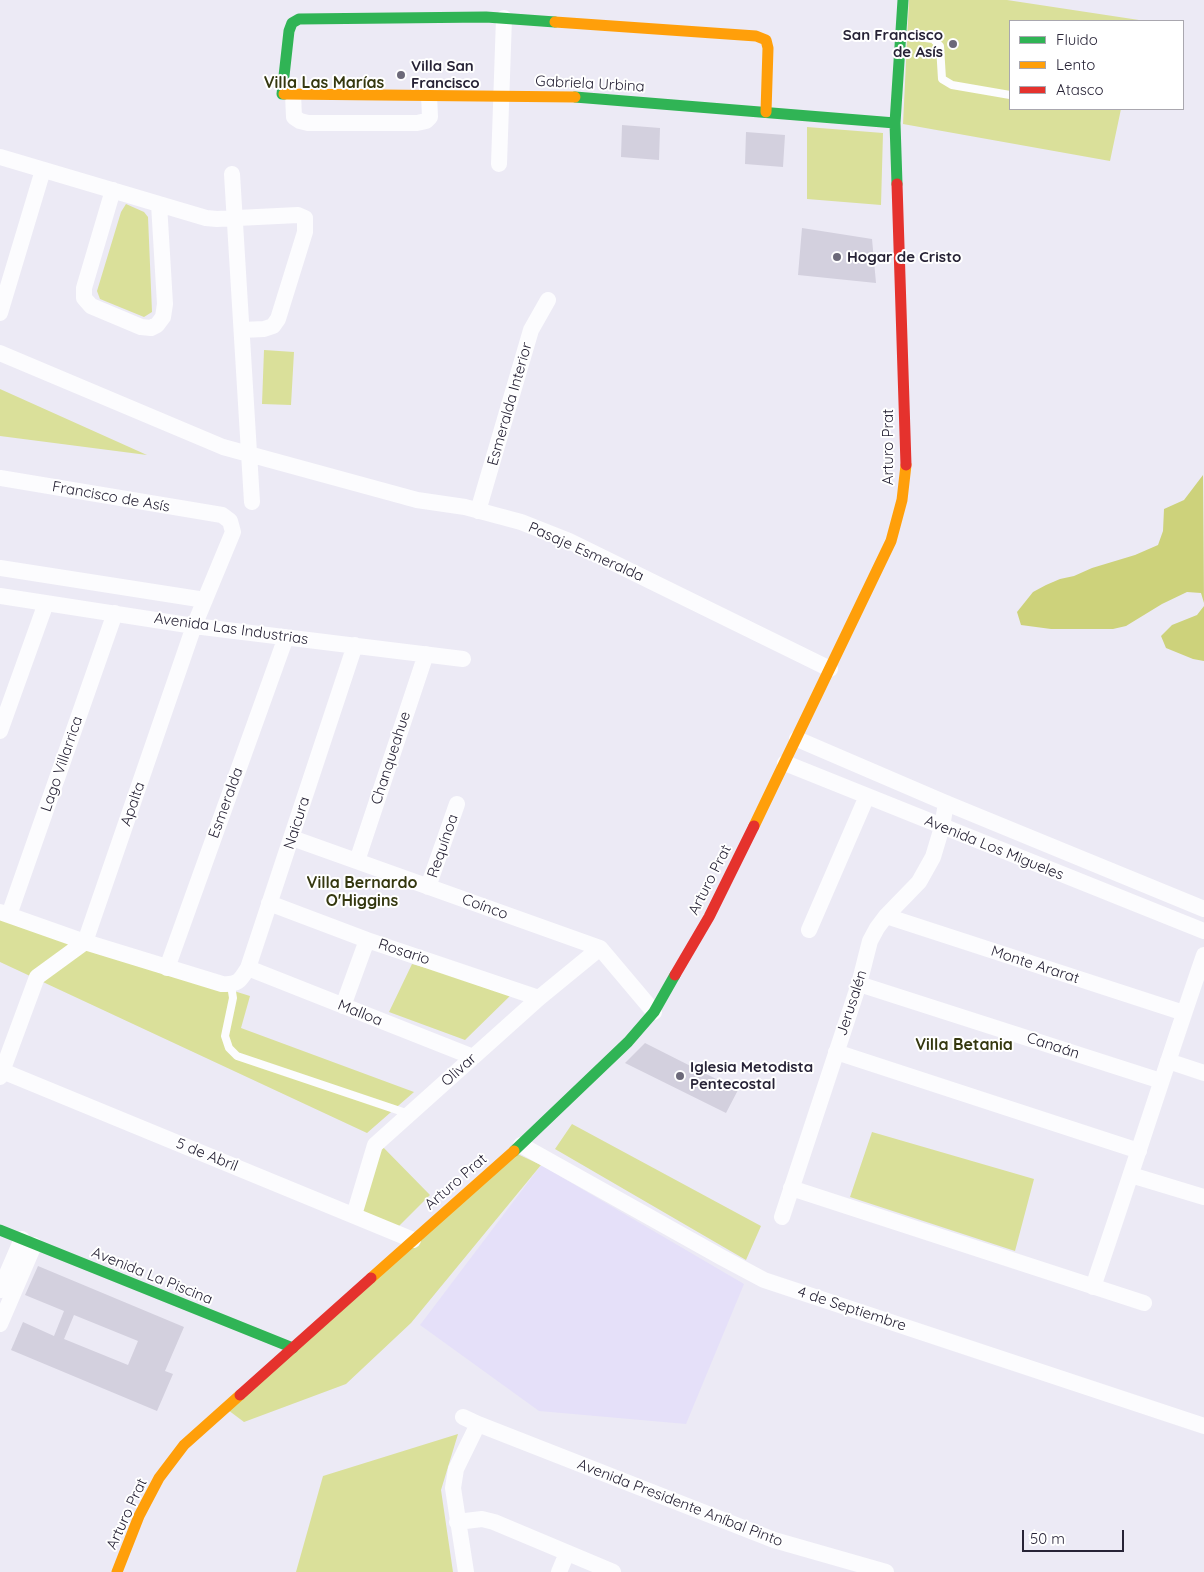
<!DOCTYPE html>
<meta charset="utf-8">
<style>
body{margin:0}
#map{position:relative;width:1204px;height:1572px;overflow:hidden;background:#eceaf5;font-family:Quicksand,sans-serif}
canvas{display:block}
.legend{position:absolute;left:1009px;top:20px;width:175px;height:90px;box-sizing:border-box;background:#fff;border:1px solid #a9a7af;margin:0;padding:6px 9px;list-style:none;font-size:15px;color:#272336}
.legend li{display:flex;align-items:center;gap:10px;height:25px}
.legend b{width:25px;border:1px solid #a9a7af}
.scale{position:absolute;left:1022px;top:1530px;width:102px;height:22px;box-sizing:border-box;border:2px solid #272336;border-top:0;padding-left:6px;font-size:15px;line-height:18px;white-space:nowrap;color:#272336;-webkit-text-stroke:4px #fff;paint-order:stroke}
</style>
<div id="map">
<canvas width="1204" height="1572"></canvas>
<ul class="legend">
<li><b style="height:6px;background:#30b455"></b>Fluido</li>
<li><b style="height:6px;background:#ff9f0a"></b>Lento</li>
<li><b style="height:6px;background:#e5322d"></b>Atasco</li>
</ul>
<div class="scale">50 m</div>
</div>
<script>
const ctx = document.querySelector('canvas').getContext('2d');
ctx.lineJoin = 'round';
function paint(path, color) { ctx.fillStyle = color; ctx.fill(path, 'evenodd'); }
function stroke(path, color, width, dash) { ctx.strokeStyle = color; ctx.lineWidth = width; ctx.lineCap = dash ? 'butt' : 'round'; ctx.setLineDash(dash || []); ctx.stroke(path); }
function write(font, color, halo, rows, align = 'center') {
  ctx.font = font + ' Quicksand,sans-serif'; ctx.lineWidth = 4; ctx.setLineDash([]); ctx.textBaseline = 'middle'; ctx.strokeStyle = halo; ctx.fillStyle = color; for (const [text, x, y, turn = 0] of rows) {
    ctx.save(); ctx.translate(x, y); ctx.rotate((+turn || 0) * Math.PI / 180); ctx.textAlign = isNaN(turn) ? turn : align; if (halo) ctx.strokeText(text, 0, 0); ctx.fillText(text, 0, 0); ctx.restore();
  }
}
const built = new Path2D(`
 M541,1165L744,1284L686,1424L539,1411L420,1325Z`);
const green = new Path2D(`
 M909,0H1007L1139,20L1138,21H1010V109H1121L1110,161L903,124Z
 M807,127L883,133L881,205L807,199Z
 M126,204L144,212L148,217L152,312L144,317L100,299L97,291L121,212Z
 M264,350L294,352L291,405L262,404Z
 M0,389L147,455L0,436Z
 M0,918L250,996L241,1028L414,1092L367,1133L0,962Z
 M412,964L514,992L465,1040L389,1012Z
 M572,1124L761,1226L746,1260L555,1149Z
 M872,1132L1034,1179L1015,1251L850,1197Z
 M379,1143L430,1195L397,1228L350,1206Z
 M511,1151L541,1165L411,1323L346,1384L244,1422L228,1410Z
 M458,1434L441,1490L453,1572H296L323,1476Z`);
const forest = new Path2D(`
 M1203,475L1204,603L1201,593L1187,592L1162,604L1126,626L1113,629H1051L1021,625L1017,612L1033,592L1046,585L1060,579L1074,576L1092,568L1135,555L1158,545L1163,531L1164,509L1184,500Z
 M1204,606V661L1193,659L1166,648L1161,636L1172,625L1197,615Z`);
const building = new Path2D(`
 M622,125L660,128L659,160L621,157Z
 M746,132L785,135L783,167L745,164Z
 M802,228L872,239L876,283L798,275Z
 M645,1043L738,1090L726,1113L625,1063Z
 M38,1266L184,1327L165,1371L173,1374L157,1411L11,1350L23,1322L54,1336L64,1311L25,1295ZM74,1315L138,1341L128,1365L64,1339Z`);
const lane = new Path2D(`
 M903,35L933,39L940,46L942,79L952,85L1010,95
 M231,985L233,998L225,1036L229,1048L237,1056L409,1114`);
const street = new Path2D(`
 M293,94L294,117L300,121L308,123H417L426,121L430,117L429,95
 M0,157L206,218L217,219L298,215L305,218V232L278,319L273,326L264,329L242,330
 M499,164L504,18
 M232,174L252,502
 M113,190L84,288V298L91,306L141,327L151,328L157,325L163,317L165,304L159,204
 M0,313L43,170
 M0,353L223,447L417,500L465,507L521,522L569,541L830,669
 M0,478L222,515L230,521L233,532L194,626L85,942L37,977L0,1077
 M478,511L531,330L548,300
 M0,568L205,600
 M0,596L194,626L463,659
 M0,731L46,603
 M797,739L946,803L1204,909
 M785,763L1204,931
 M292,838L600,948L654,1012
 M357,861L426,654
 M428,887L457,804
 M269,903L367,940L539,998
 M0,912L85,942L222,984C238,985 240,981 248,968L355,645
 M9,915L115,613
 M886,916L1184,1013
 M809,930L867,796
 M167,968L286,637
 M248,968L473,1057
 M859,984L1161,1081
 M343,1006L367,940
 M836,1052L1139,1151
 M1168,1061L1204,1073
 M0,1070L413,1240
 M521,1145L721,1257L764,1280L1204,1426
 M1131,1175L1204,1197
 M791,1188L1144,1303
 M354,1215L375,1145L539,998L600,948
 M782,1217L859,984L870,941L877,928L886,916L919,882L933,857L942,827L946,803
 M1093,1287C1131,1176 1166,1065 1204,955
 M0,1290L22,1239
 M0,1324L34,1245
 M463,1417L478,1424L456,1469L453,1488L466,1572
 M478,1424L774,1540L886,1572
 M457,1522L482,1519L494,1522L613,1572
 M559,1572L567,1553`);
const fast = new Path2D(`
 M284,94H282L289,31L292,23L299,19L486,17L555,22
 M575,97L895,123
 M897,184L895,123L903,0
 M514,1151L628,1042L654,1012L675,975
 M0,1230L293,1348`);
const slow = new Path2D(`
 M555,22L756,36L766,40L768,48L766,112
 M284,94L575,97
 M754,826L891,541L902,500L906,465
 M371,1278L514,1151
 M117,1572L139,1516L159,1478L184,1445L240,1395`);
const jam = new Path2D(`
 M897,184L906,465
 M675,975L709,917L754,826
 M240,1395L371,1278`);
const markers = [
 [953,44,5,"#6c6979"],
 [401,75,5,"#6c6979"],
 [837,257,5,"#6c6979"],
 [680,1076,5,"#6c6979"]
];
const poiNames = [
 ["San Francisco",943,35,"right"],
 ["de Asís",943,52,"right"],
 ["Villa San",411,66],
 ["Francisco",411,83],
 ["Hogar de Cristo",847,257],
 ["Iglesia Metodista",690,1067],
 ["Pentecostal",690,1084]
];
const streetNames = [
 ["Gabriela Urbina",590,84,3],
 ["Esmeralda Interior",510,404,-74],
 ["Arturo Prat",888,447,-90],
 ["Francisco de Asís",111,497,10],
 ["Pasaje Esmeralda",586,552,24],
 ["Avenida Las Industrias",231,629,8],
 ["Chanqueahue",391,758,-72],
 ["Lago Villarrica",62,764,-71],
 ["Esmeralda",226,803,-70],
 ["Apalta",133,804,-71],
 ["Naicura",297,823,-72],
 ["Requínoa",443,846,-71],
 ["Avenida Los Migueles",994,848,22],
 ["Arturo Prat",710,880,-63],
 ["Coínco",485,907,20],
 ["Rosario",404,952,18],
 ["Monte Ararat",1035,965,18],
 ["Jerusalén",852,1003,-72],
 ["Malloa",360,1013,22],
 ["Canaán",1053,1046,18],
 ["Olivar",459,1070,-42],
 ["5 de Abril",207,1155,22],
 ["Arturo Prat",456,1182,-41],
 ["Avenida La Piscina",152,1276,22],
 ["4 de Septiembre",852,1309,18],
 ["Avenida Presidente Aníbal Pinto",680,1503,21],
 ["Arturo Prat",127,1514,-65]
];
const neighbourhoodNames = [
 ["Villa Las Marías",324,83],
 ["Villa Bernardo",362,883],
 ["O'Higgins",362,901],
 ["Villa Betania",964,1045]
];
paint(built, '#e5e0f9');
paint(green, '#dae09a');
paint(forest, '#cdd27b');
paint(building, '#d3d0de');
stroke(lane, '#fcfcfe', 8);
stroke(street, '#fcfcfe', 16);
stroke(fast, '#30b455', 11);
stroke(slow, '#ff9f0a', 11);
stroke(jam, '#e5322d', 11);
for (const [x, y, r, color] of markers) { const dot = new Path2D(); dot.arc(x, y, r, 0, 2 * Math.PI); ctx.fillStyle = color; ctx.fill(dot); stroke(dot, '#fff', 2); }
write('bold 15px', '#272336', '#fff', poiNames, 'left');
write('15px', '#272336', '#fff', streetNames);
write('bold 16px', '#353810', '#fff', neighbourhoodNames);
</script>
